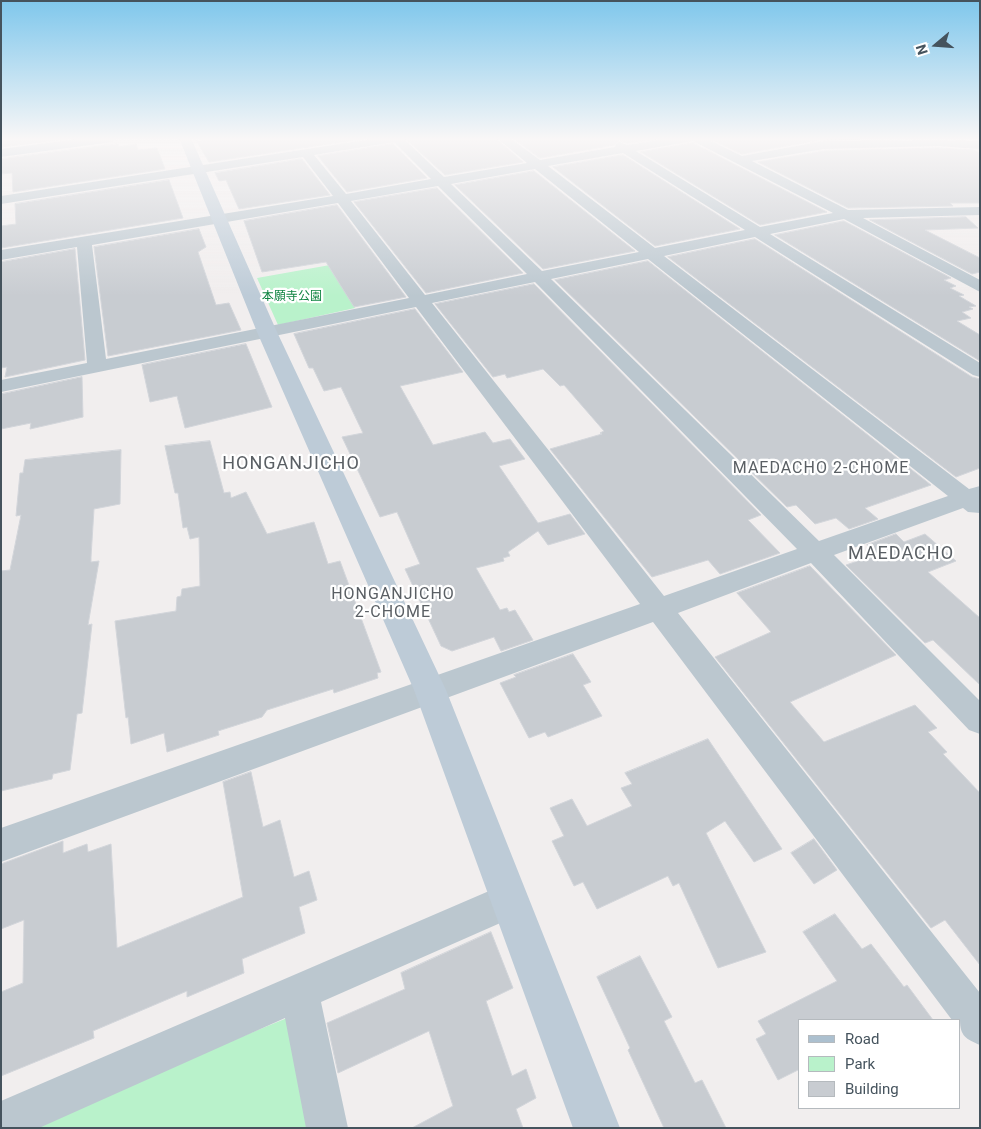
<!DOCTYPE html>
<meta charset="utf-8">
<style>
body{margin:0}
#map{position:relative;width:981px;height:1129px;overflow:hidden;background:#f1eeee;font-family:Roboto,sans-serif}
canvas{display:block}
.frame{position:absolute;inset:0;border:2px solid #45535d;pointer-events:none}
.legend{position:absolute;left:798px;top:1019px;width:162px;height:90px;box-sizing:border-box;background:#fff;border:1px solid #b5babe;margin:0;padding:6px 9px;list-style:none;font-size:15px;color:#45535d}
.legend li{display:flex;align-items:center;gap:10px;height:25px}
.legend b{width:25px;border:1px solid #b5babe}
.north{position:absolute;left:911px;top:20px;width:50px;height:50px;-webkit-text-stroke:4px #fff;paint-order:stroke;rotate:252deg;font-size:14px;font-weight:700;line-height:20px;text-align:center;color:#45535d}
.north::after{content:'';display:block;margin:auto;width:18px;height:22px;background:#45535d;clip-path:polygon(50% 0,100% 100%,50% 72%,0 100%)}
</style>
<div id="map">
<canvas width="981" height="1129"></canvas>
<div class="frame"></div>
<ul class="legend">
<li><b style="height:6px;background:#acc0cf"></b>Road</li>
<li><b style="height:14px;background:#b9f2cb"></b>Park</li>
<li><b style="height:14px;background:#c8ccd1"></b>Building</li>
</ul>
<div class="north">N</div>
</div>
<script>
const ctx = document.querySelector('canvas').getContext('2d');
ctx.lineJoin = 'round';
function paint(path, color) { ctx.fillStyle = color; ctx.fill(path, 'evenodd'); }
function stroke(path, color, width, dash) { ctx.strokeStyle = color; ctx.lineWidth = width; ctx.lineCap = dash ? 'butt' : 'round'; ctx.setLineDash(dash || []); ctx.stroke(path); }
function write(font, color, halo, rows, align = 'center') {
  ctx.font = font + ' Roboto,"Noto Sans JP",sans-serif'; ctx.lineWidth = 4.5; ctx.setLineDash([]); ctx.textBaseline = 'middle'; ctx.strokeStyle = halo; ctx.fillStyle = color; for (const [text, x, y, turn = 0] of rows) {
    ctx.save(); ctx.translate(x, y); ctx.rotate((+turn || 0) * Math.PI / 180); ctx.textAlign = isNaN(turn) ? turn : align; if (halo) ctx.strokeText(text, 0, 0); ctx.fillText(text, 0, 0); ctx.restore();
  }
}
const green = new Path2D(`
 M330,265L355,308L278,325L257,278Z
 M304,1011L330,1128H20Z`);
const building = new Path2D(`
 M1,138H73L1,147Z
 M200,138H368L209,162L197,142L201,141Z
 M408,138H495L523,162L445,175L407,140Z
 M513,138H661L627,143L619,140L614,145L540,158Z
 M709,138H941L824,139L742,154Z
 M693,143L827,212L760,225L641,152Z
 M118,144L119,147L136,144L138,150L157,148L165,169L13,192L12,173L1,174V159Z
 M393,144L427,178L347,192L318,156Z
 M938,148L974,150L980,153V203H950L953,206L848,208L758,162L824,151Z
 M623,155L740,229L655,246L553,167Z
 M302,159L330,195L239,209L226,180L219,181L215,173Z
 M534,171L635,251L543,269L455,185Z
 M169,180L183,218L1,248V226L16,224L15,204Z
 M437,188L523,273L426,293L354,202Z
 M337,205L406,297L354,307L326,262L262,272L244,221Z
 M966,217L978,228L925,230L980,258V272L972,274L870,220Z
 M844,221L951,278L944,280L956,286L950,288L964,295L959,296L976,306L969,307L973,309L962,312L971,318L957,321L980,335V361L775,235Z
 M199,229L206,247L198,252L216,305L229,303L241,330L108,356L94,247Z
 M755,239L972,377L980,379V468L956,477L668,257Z
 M75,249L85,360L5,377L7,367L1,368V262Z
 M648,261L931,485L865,508L878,519L849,529L836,518L815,524L796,505L787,507L555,280Z
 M534,284L761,515L748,520L780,553L720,574L708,560L652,577L550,449L602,434L600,433L604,431L564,385L560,386L543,369L507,378L505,374L493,377L435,304Z
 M415,309L463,372L400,386L433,445L485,432L493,443L510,439L525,459L499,466L538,523L570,514L585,534L548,545L538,531L508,552L510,556L503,558L504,561L476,568L500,610L507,608L509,612L515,610L533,640L501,651L494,637L452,651L441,646L405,569L420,564L397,512L380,517L342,437L363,433L341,387L324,391L313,368H309L294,334Z
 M246,344L272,407L185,428L177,396L150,402L142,365Z
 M82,377L83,417L30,429L31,423L1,429L2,394Z
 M210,441L224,493L230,492L231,498L246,492L267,534L314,522L328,564L340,561L381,672L377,673L378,678L334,693L333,689L267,710L262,717L218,731L219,735L167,752L164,733L131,744L128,717L126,718L115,621L176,611L177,597L181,596L182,589L200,586L199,537L190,539L187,527L183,528L178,493H175L165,446Z
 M121,450L120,504L94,509L91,557V562L99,561L88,625L92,624L82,713L77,714L70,770L53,774L52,779L1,791V571L10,570L21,515L16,516L20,473H23L25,460Z
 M896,534L904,542L925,534L956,561L928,572L980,618V685L933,640L925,643L846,565L878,554L867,545Z
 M810,566L896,655L790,702L824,742L915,705L937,728L928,732L947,752L943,754L980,793V965L945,920L931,928L715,657L771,632L737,593Z
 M573,654L591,682L583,685L602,716L548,737L545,732L529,738L500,683L516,677L514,675Z
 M708,739L782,849L754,862L725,821L706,833L766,952L718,968L679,883L673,886L668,876L597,909L583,882L574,886L552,841L564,836L550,808L572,799L587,826L632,806L621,788L632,784L625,773Z
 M251,772L263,827L280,820L294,877L309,871L317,900L299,907L305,933L242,959L244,973L187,997V991L93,1031L94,1038L1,1076V992L23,983L24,920L1,929V864L63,841V853L87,844L88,852L111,844L117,948L243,897L223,782Z
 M814,839L837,870L814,884L791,853Z
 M835,914L862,949L871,944L904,987L907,985L933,1020H800V1069L778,1080L756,1039L766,1034L758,1021L837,981L803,932Z
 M491,932L513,988L486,1001L512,1076L526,1069L536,1098L516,1109L523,1128H412L453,1106L429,1031L338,1073L327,1023L405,989L401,973Z
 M640,956L672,1017L664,1021L695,1083L702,1080L726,1128H664L628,1050L630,1048L597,977Z`);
const street = new Path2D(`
 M379,138H406L405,140L444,177L527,163L497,138H510L540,160L615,147L616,144L620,142L627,145L672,138H705L742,156L824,141L938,140L980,141V149L938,146L824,149L752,161L848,210L980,207V215L863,218L980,280V292L844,219L770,234L980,363V377L973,375L755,237L664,256L969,489L980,486V513L968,512L963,508L834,555L980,701V734L969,730L811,563L678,613L980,993V1045C966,1039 960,1036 960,1020H952L653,622L1,862V828L640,604L416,307L1,392V380L87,363L77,247L1,260V250L333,196L303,157L1,204V196ZM693,141L833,213L760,227L636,151ZM394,142L431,179L346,194L314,155ZM623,153L745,230L655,248L548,166ZM535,169L639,252L542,271L451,184ZM438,186L527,274L425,295L351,201ZM338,203L409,298L106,359L92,245ZM648,259L948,496L819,541L551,279ZM535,282L797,549L664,596L432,303Z
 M510,882L523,887L528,900L523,913L321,1002L348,1128H306L285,1018L39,1128H1V1101Z`);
const secondary = new Path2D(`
 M179,138H191L277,332L446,690L620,1128H573L414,690L257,332Z`);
const primary = new Path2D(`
 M86,138H118L112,142L1,157V149Z`);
const farParknames = [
 ["本願寺公園",292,297]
];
const neighbourhoodNames = [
 ["MAEDACHO 2-CHOME",821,469],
 ["HONGANJICHO",393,595],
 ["2-CHOME",393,613]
];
const quarterNames = [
 ["HONGANJICHO",291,464],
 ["MAEDACHO",901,554]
];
paint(green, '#b9f2cb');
paint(building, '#c8ccd1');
stroke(building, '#d2d5da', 1);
paint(street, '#bbc7cf');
paint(secondary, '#bdcbd7');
paint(primary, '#acc0cf');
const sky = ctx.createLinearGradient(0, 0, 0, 296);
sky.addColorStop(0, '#7fc7ec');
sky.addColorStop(0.47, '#f9f7f7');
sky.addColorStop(1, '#f9f7f700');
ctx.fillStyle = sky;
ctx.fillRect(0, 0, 981, 296);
write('12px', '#108442', '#fff', farParknames);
ctx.letterSpacing = '1px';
write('16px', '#5a5f64', '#fff', neighbourhoodNames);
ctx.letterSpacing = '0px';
ctx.letterSpacing = '1px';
write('18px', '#5a5f64', '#fff', quarterNames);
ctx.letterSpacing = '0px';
</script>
